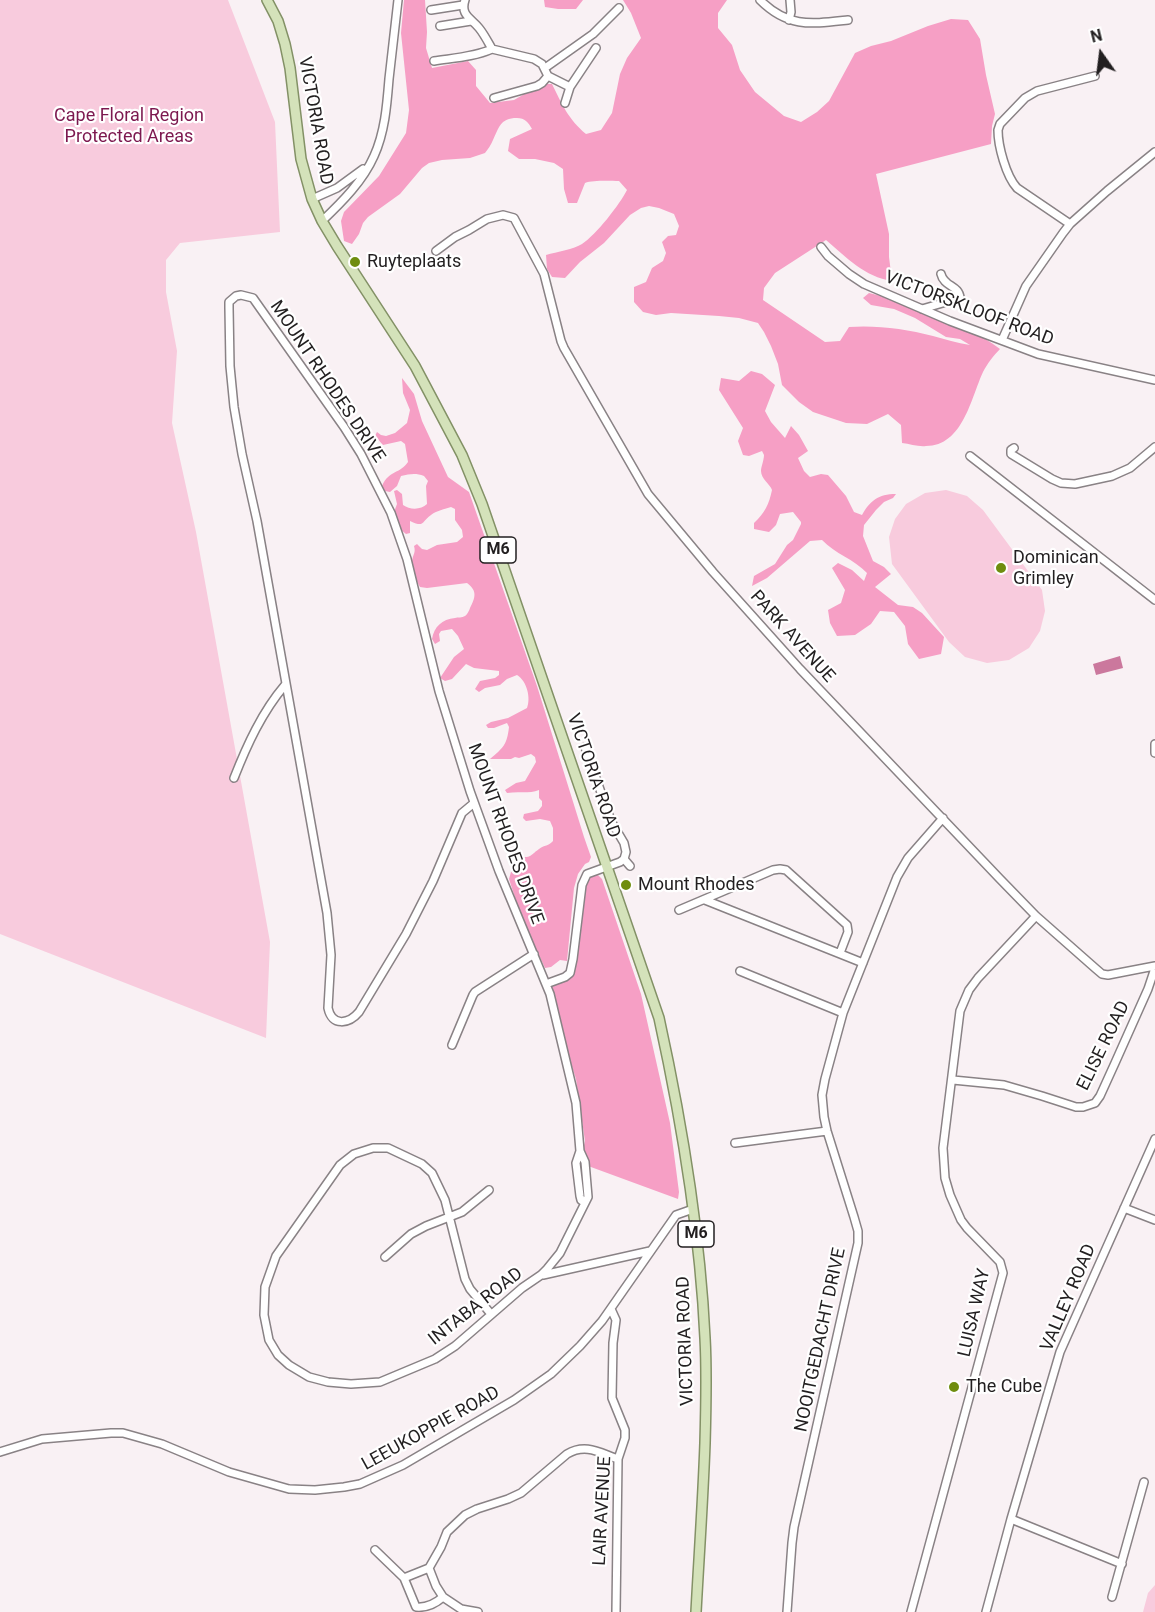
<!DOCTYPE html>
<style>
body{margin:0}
#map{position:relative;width:1155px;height:1612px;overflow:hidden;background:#f9f1f4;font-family:Roboto,sans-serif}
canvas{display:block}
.north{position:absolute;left:1071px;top:24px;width:60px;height:60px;-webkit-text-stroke:4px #fff;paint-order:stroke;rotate:346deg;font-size:16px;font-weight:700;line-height:24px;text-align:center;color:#221f20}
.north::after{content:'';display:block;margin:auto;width:21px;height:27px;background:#221f20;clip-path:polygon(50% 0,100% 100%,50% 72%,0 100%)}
</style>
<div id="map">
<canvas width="1155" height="1612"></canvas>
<div class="north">N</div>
</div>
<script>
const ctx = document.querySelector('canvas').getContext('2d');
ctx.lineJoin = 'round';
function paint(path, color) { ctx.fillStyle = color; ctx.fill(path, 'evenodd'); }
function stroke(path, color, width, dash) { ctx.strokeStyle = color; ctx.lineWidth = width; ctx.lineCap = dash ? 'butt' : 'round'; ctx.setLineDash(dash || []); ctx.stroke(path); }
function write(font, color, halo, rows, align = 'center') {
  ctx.font = font + ' Roboto,sans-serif'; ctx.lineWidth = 4.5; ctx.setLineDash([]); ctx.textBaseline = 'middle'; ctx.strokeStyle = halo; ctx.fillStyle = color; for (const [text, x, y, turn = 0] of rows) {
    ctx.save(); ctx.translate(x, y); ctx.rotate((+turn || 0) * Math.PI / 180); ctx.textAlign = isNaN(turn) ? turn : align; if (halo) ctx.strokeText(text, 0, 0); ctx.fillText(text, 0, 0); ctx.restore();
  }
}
const green = new Path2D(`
 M0,0H228L275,122L280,232L180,243L166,260V292L177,351L172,423L196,532L270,942L266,1038L0,934Z
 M946,490L967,496L983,510L1042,590L1045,611L1040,631L1029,648L1009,660L987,663L965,657L949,642L892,564L889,537L895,519L906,504L925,493Z
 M1155,1585V1612H1143L1148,1593Z`);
const forest = new Path2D(`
 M404,0H425L427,32L426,48L432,68L468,61L476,70V86L490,103L514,100L542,84H552C562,104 568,119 586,134L601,130L612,113L620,74L627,58L641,38L631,13L623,0H727L718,13V28L732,45L740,70L755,92L784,116L801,122L817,112L829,101L855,53L871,46L891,41L928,26L951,19L968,20L980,39L986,75L995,114L992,126L991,144L876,174L889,234V257L892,281C865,277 846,257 826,240L775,273L764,288L763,300L825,342L840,341L849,327C877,325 906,329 933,336C945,339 957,343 970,345L960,339L946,337L915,318L894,309L871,305L863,298L869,293C891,298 911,306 932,314C956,324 979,333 1000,349C994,355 987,364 983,372C971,398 963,446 926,446C919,447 910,444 902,443L901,425L888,414L867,424L846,423L813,412L799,402L782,385L778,364L771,346L764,332L758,323L739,318L719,316L671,313L656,315L643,312L634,302V287L646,282L652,268L663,261L666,253L662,242L668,236L676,235L679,226L674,214L659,208L649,206L641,208L630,215L604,243L580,262L565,278L552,277L547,269L546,255C557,252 574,249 582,244C596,235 620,204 627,190L619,181C610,181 593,180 585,183L577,203H568L564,189L563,169L554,163L535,159H519L508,151L510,139L532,129C528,122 525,118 517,118C500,118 499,128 493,140C491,145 488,149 485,153L470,158L442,160L429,163L422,168L400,194L368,217L363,223L359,234L352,244L344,241L341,221L344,212L379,176L406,133L409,110L401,33Z
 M544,0H583L576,9H558L545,7Z
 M751,371L762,374L775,385L765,411L771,422L785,438L791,426L799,435L808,451L798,458L804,471L810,477L821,474L828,475L846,496L854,512L862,515C870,501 878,494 896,494L893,498L884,502L876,510L864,525L863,536L873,561L884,567L891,574L875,587L898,605L913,607L922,613L944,637L941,654L919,659L908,644L905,626L894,612L880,611L871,624L855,635L837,636L830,623L828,610L841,603L845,590L832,568L838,563L852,570L864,581L867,573C854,559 835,554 822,540L810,541L767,578L752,586L754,576L775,564L787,545L793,540L801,524V522L793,512L780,514L776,525L769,532L754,529V523C765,513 769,504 772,490C770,484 761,479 761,471C761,467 764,460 764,455L762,451L749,456L743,455L738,441L743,428L719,390L721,378L739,381Z
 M402,378L414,394L422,421L448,477L469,492L537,686L584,837L591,857L589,862L585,864L578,874L574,888L567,961L560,960L551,967L545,968L522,919L509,879L511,872L516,868L519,858C534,856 528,857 539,849C544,845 549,846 553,841V828L550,821L540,819L526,821L523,818L524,814L538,811L542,806V801L539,798V790C529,794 518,791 507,793L505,790L516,783L525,781L536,762L535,757L531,754L519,758L515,757L511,759H490C503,748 507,745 509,727L507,723L494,728H488L486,725L491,722L508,718L527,708C531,698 527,681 517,675L507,679L500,685L485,688L479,692L475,689L480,681L495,678L499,675V671L474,668L466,664L452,679L445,681L440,678L454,657L464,649L458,636L452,629L441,631L439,634L440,641L435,644L432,639C434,627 442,619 455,618C458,617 462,618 465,616C467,615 469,611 470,608C475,598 478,591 467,583L427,588L420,587C416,580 411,569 412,561C413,554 416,553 414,546L417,544L422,549L427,550L437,545L457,542L463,537L462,530L455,520V509L451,507C445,509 436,511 431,515C421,522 425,528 410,521V533L406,534L401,530L396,523L394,512L397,504L394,491L397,490L402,494L403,505C410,510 421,510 427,504L426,486L428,481L424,476C416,473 410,474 401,476L397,486L390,492L385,491L382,486C389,470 400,474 408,462L405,444L401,441L383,445L375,436L377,432L381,435L386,436L395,433L407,423L410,410L403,393Z
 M597,874L602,879L641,994L670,1123L679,1192L678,1199L580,1163L585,1141L576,1079L568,1054L552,987L570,977L577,960L579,927L583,888L588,877Z`);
const water = new Path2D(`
 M1120,656L1123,668L1096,675L1093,664Z`);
const minor = new Path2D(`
 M465,0C460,15 471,18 479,28C484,34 488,42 492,49L534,59L542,64L548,76L570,87
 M760,0C788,28 811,24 848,20
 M431,10L463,5
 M789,20L791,12L790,0
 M440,26L471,21
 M434,61C453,58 474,57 492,49
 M545,68L593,34L619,8
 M494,98L537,86L542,83L548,76
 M565,103L570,87L596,48
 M312,199L337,188L363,169
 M322,221C342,202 363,181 374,156C385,132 387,104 389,79C392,52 395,26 398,0
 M1070,224L1017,188C1006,176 998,146 998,130L1000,124L1025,98L1037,91L1095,76
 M821,247L828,256L849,274L864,284L950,321L1038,354L1155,380
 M436,251L455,237L469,230L487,219L503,215L514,218L544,274L561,341L564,348L648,494L713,572L800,669L1000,879L1036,916L1095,968L1102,974L1108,975L1155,966
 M922,309L960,298C959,285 944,287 941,274
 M1002,340L1026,286L1063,233L1070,224L1107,191L1155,152
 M1014,448L1011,450V454L1052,479L1061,483L1075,484L1112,476L1130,468L1155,447
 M970,456L1155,600
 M1155,744V753
 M234,778C247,745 262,712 285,685
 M474,803L462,813L433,881L406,934L359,1012C349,1024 332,1027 328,1008L331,955L327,913L257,521L242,454L234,407L230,366L229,308V302L236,296L241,295L253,298L344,427L361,454L391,513L407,559L439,691L470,791L499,871L550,994L576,1103L580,1151L585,1162L588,1197L560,1253L547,1269L541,1275L522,1288L455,1346L435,1359L380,1382L351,1384L328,1382L309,1377L289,1365L278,1355L269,1340L264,1315L265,1287L276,1256L340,1165L354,1154L373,1148H388L422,1164L432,1173L445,1200L465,1279L470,1289L491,1314
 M624,859L630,866
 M705,900L863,963
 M679,910L773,870L780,869L786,870L847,925L848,932L840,953
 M740,971L843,1013
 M546,984L565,977L570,973L573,959L582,885L587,874L620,862L624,859L626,852L624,843L611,821L585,747
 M452,1045L473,995L475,992L534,954
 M953,1080L1004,1085L1042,1096L1076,1107H1083L1095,1103L1100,1096L1115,1063L1148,989L1155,968
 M735,1143L827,1131
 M580,1151L576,1163L580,1196L581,1200L584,1202
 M1124,1208L1155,1220
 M385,1257L411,1234L426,1226L462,1212L489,1190
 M543,1275L650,1251
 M611,1309L616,1320L613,1343L612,1398L625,1430V1438L618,1459L616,1612
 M0,1452L42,1439L111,1433H123L162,1444L229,1472L289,1489L315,1490L344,1487L360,1484L403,1465L514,1400L551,1374L580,1346L602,1321L676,1215L693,1209
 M1011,1519L1122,1564
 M375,1550L404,1578L416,1607C427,1608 435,1604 443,1597L461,1609L478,1612
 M429,1568L436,1586L443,1597
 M404,1578L429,1568L441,1547L447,1532L465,1515L477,1509L508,1499L521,1493L567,1454C586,1443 600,1453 618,1459
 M1112,1597L1144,1482
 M787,1612L792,1543L794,1527L858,1243V1231L854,1217L827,1131L824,1117L822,1095L825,1079L843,1013L897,877L908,858L943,818
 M911,1612L1003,1273L1000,1262L967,1228L961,1220L950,1195L945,1178L943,1148L960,1011L969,990L978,978L1036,916
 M986,1612L1011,1519L1060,1352L1155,1139`);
const major = new Path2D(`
 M267,0L278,21L285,44L290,68L301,159L312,199L322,221L337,246L415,366L462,455L482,504L659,1018C682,1123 700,1231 705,1338C707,1373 706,1408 705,1443C703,1500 699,1556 696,1612`);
const markers = [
 [355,262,6,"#6f8d0f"],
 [1001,568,6,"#6f8d0f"],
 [626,885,6,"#6f8d0f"],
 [954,1387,6,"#6f8d0f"]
];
const shields = [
 [498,550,36],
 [696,1234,36]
];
const shieldNames = [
 ["M6",498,550],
 ["M6",696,1234]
];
const parkNames = [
 ["Cape Floral Region",129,116],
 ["Protected Areas",129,137]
];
const streetNames = [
 ["VICTORIA ROAD",315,121,80],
 ["VICTORSKLOOF ROAD",969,309,21],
 ["MOUNT RHODES DRIVE",327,382,56],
 ["PARK AVENUE",792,637,48],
 ["VICTORIA ROAD",593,776,71],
 ["MOUNT RHODES DRIVE",505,834,70],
 ["ELISE ROAD",1104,1046,-64],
 ["VALLEY ROAD",1069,1298,-67],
 ["INTABA ROAD",476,1307,-38],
 ["LUISA WAY",975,1313,-77],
 ["NOOITGEDACHT DRIVE",821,1340,-78],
 ["VICTORIA ROAD",686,1341,-92],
 ["LEEUKOPPIE ROAD",431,1429,-29],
 ["LAIR AVENUE",603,1511,-87]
];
const poiNames = [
 ["Ruyteplaats",367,262],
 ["Dominican",1013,558],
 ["Grimley",1013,579],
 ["Mount Rhodes",638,885],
 ["The Cube",966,1387]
];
paint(green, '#f8cbdd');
paint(forest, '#f69fc5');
paint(water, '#cb789d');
stroke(minor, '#898285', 10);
stroke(major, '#839166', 12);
stroke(minor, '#fff', 7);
stroke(major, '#d4e2ba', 9);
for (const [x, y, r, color] of markers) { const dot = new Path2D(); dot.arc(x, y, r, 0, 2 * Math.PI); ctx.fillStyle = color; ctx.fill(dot); stroke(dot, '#fff', 2); }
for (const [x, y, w] of shields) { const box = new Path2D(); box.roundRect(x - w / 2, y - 13, w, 26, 4.5); ctx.fillStyle = '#fff'; ctx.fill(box); stroke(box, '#221f20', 1.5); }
write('bold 16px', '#221f20', null, shieldNames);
write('18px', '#7c184f', '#fff', parkNames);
write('18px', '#221f20', '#fff', streetNames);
write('18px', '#221f20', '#fff', poiNames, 'left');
</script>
